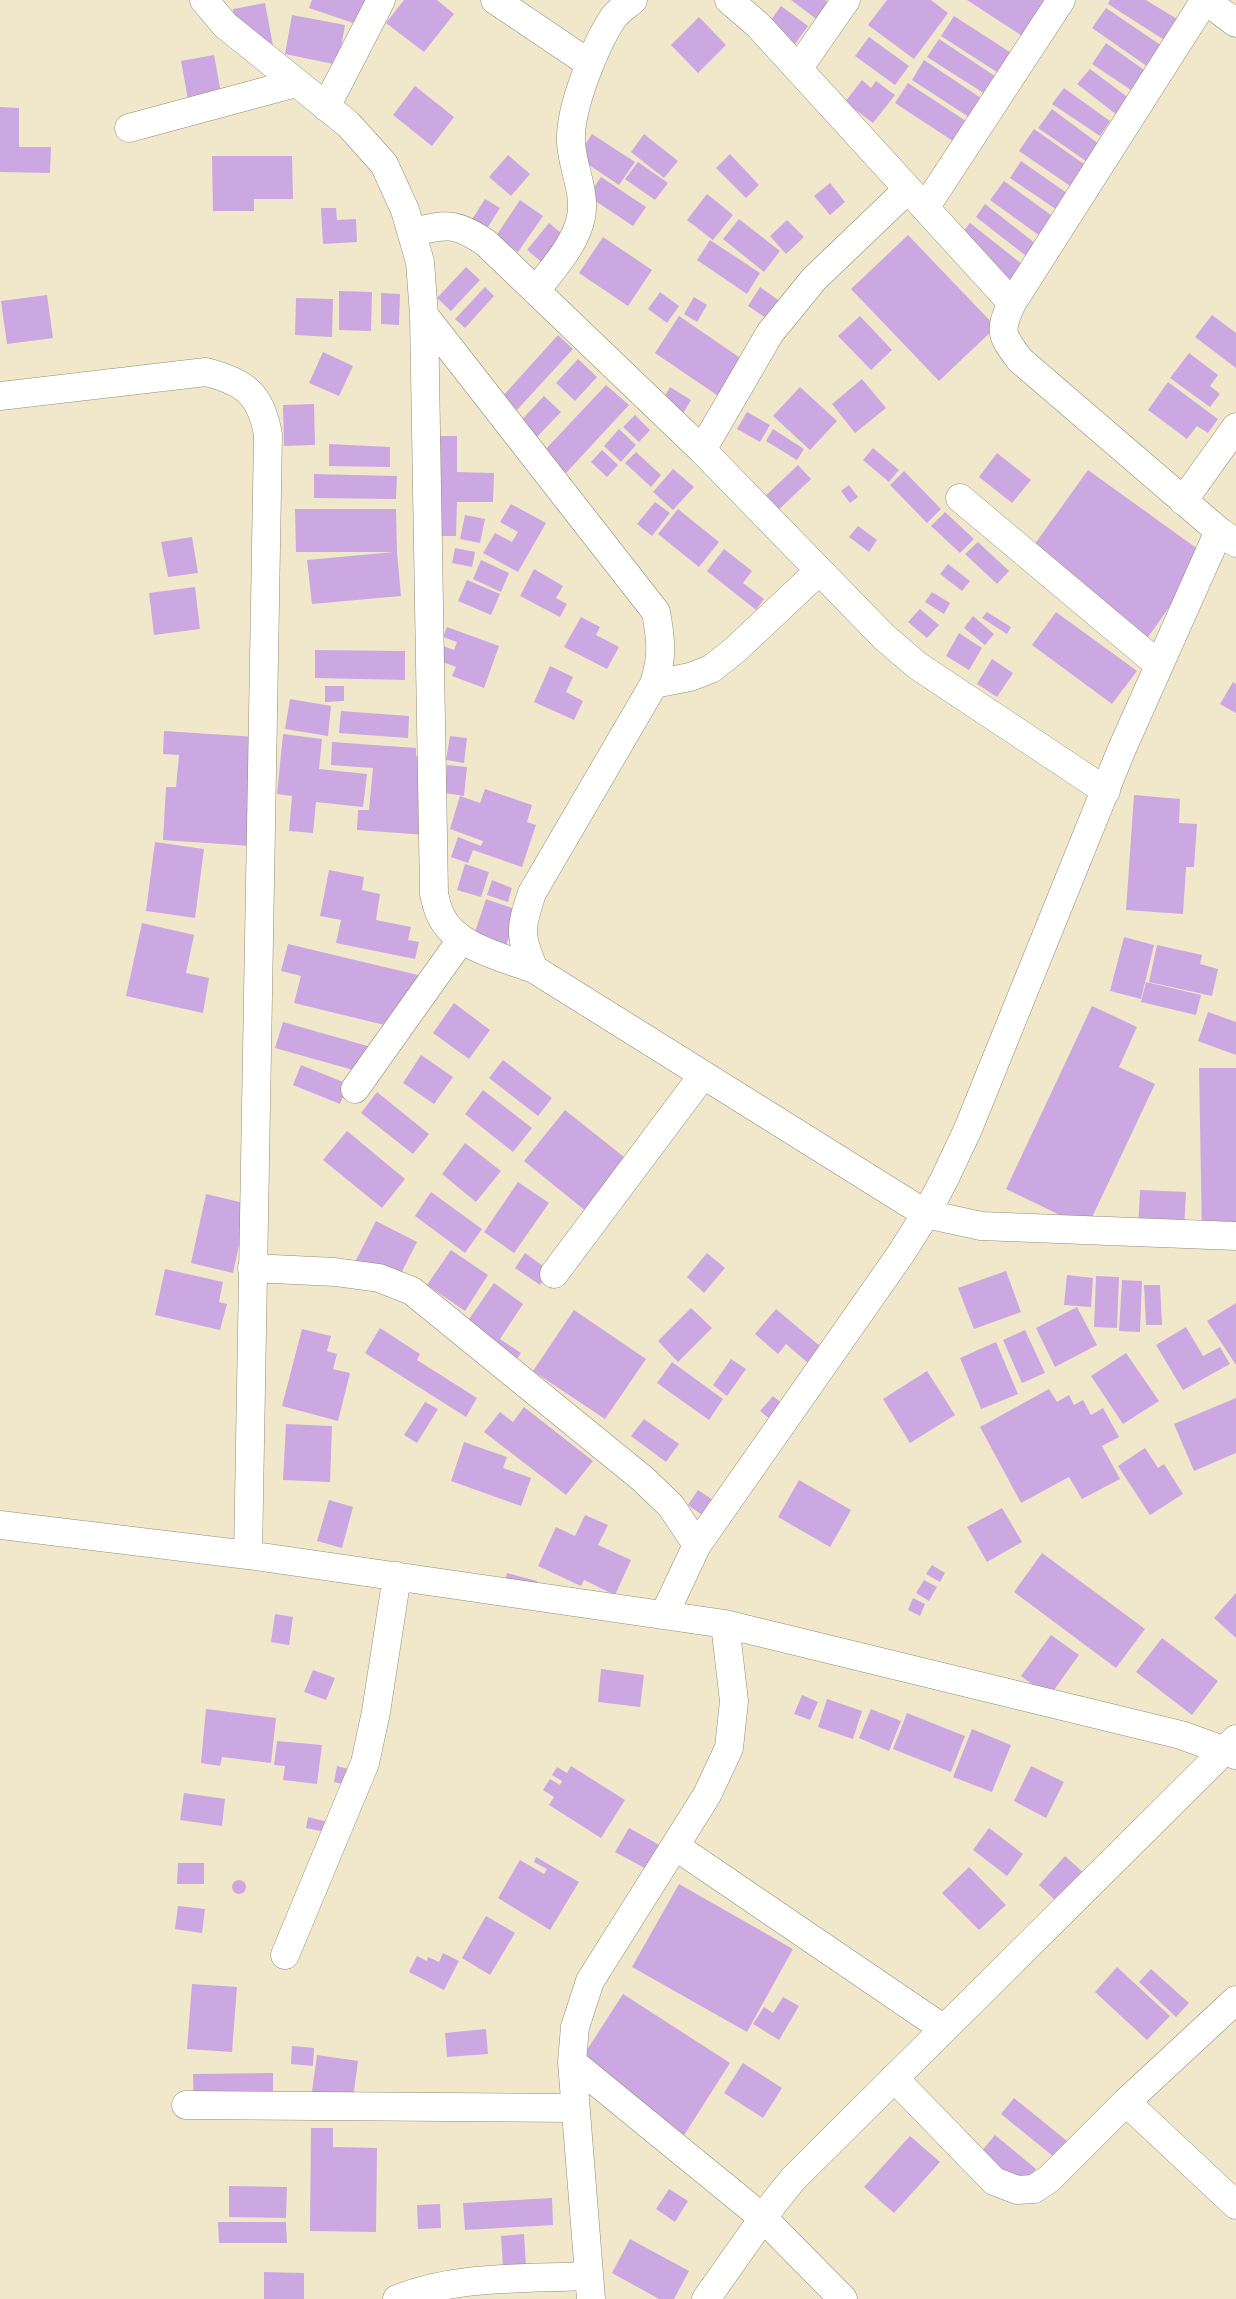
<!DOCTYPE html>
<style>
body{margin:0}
canvas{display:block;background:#f1e8cc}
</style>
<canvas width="1236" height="2299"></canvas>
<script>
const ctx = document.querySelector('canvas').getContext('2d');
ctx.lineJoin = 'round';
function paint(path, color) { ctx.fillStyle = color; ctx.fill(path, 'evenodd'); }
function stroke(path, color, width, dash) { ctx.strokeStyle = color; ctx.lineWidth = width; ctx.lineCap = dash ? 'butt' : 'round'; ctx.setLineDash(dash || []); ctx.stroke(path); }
const building = new Path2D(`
 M312,0H374L365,27L309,8Z
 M404,0H437L454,14L424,52L386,23Z
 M791,0H825L831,4L819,21Z
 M887,0H931L948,13L914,59L868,25Z
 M967,0H1063L1036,45Z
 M1110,0H1146L1182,22L1169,43L1108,4Z
 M265,3L274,51L241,57L233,9Z
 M781,6L808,26L792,48L765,28Z
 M1106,8L1165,48L1151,69L1092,28Z
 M292,15L345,25L338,65L285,54Z
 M954,16L1019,58L1006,78L941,36Z
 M699,17L726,45L698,73L671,45Z
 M869,37L909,66L895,85L855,56Z
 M939,39L1004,82L993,99L927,57Z
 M1106,43L1147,72L1134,92L1092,64Z
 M214,55L224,109L191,116L181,61Z
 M924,60L990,104L978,123L912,80Z
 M1090,69L1130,99L1117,115L1077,84Z
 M862,80L871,88L876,81L895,95L873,123L845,102Z
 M908,83L975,127L962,147L895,103Z
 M415,86L454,117L432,146L393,115Z
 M1064,88L1110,121L1100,136L1052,104Z
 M0,107L19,108V147H51L50,173L0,172Z
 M1052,109L1099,144L1086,161L1038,128Z
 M1034,129L1094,171L1079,192L1019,151Z
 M592,134L635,162L619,185L577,157Z
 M644,134L678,161L664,178L631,152Z
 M730,154L759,185L746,198L716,168Z
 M508,155L530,174L511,196L489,177Z
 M212,156H292L293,199H254V211H213Z
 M1021,161L1074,198L1063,214L1010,178Z
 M638,162L668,183L655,200L625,179Z
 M601,177L646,207L633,226L588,196Z
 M1004,181L1058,220L1044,239L990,200Z
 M830,183L845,202L830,215L814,196Z
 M707,194L733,215L713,240L687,220Z
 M485,199L500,208L477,244L462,235Z
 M520,200L543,216L518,252L496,236Z
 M985,204L1040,247L1030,259L976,217Z
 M321,208H336L337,220L356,219L357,242L323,244Z
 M739,219L780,251L764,272L723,239Z
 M787,220L804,237L786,254L770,236Z
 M549,223L566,237L544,264L527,250Z
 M970,223L1027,268L1008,292L951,247Z
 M908,235L996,327L939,381L851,289Z
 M603,237L652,270L628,306L579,273Z
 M710,240L760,273L747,294L697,260Z
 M466,267L480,280L451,311L437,298Z
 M485,287L494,296L465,328L455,319Z
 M760,287L781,302L769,320L748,306Z
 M339,291L372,292L371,331L339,330Z
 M660,292L679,306L667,323L648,309Z
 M381,293L400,294L399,325L381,324Z
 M47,295L53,338L7,344L1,301Z
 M694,297L707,305L697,322L684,314Z
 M296,298L333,299L332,337L295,335Z
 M1212,315L1236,333V368L1195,337Z
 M679,316L755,368L730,404L655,353Z
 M860,316L892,350L871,370L838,336Z
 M558,335L573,349L517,410L502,397Z
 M323,352L353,366L339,396L309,383Z
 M1189,353L1218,375L1210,386L1220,394L1210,407L1170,378Z
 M578,359L597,377L575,401L556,383Z
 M862,379L886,408L855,433L832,404Z
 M1168,382L1218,419L1208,433L1197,426L1187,439L1148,410Z
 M606,385L629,405L566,473L543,452Z
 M670,387L691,400L679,420L658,408Z
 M800,387L837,421L810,450L773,416Z
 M544,396L561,412L530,444L514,428Z
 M314,404L315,445L284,446L283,405Z
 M747,412L770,425L760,442L737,429Z
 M635,415L650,430L639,442L623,427Z
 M619,429L636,445L621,462L604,446Z
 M773,429L804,449L797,460L766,441Z
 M437,436H457V472L494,473L493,502H457L456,536H436Z
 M329,444L390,447V467L329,466Z
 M873,448L899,470L889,482L863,460Z
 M602,450L618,465L607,477L591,462Z
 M636,452L661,475L651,487L625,463Z
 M997,453L1031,480L1012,503L979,477Z
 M798,465L811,479L772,516L759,502Z
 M673,469L694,487L673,510L653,492Z
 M1088,470L1206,555L1146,640L1027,555Z
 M904,471L941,509L927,523L890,485Z
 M314,474L397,476L396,499L314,498Z
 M849,485L858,497L850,503L841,491Z
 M655,502L670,513L652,536L637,524Z
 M511,504L546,523L518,572L483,553L495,533L512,542L518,532L500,522Z
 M295,509H396L397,552L401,596L312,604L307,560L394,552H296Z
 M678,509L719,542L699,567L658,534Z
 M945,512L974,539L960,553L931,526Z
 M465,515L485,519L480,543L460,539Z
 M858,526L877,540L869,552L849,537Z
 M192,537L198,573L168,577L161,542Z
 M978,542L1009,571L997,584L965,554Z
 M455,548L475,552L472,567L452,563Z
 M724,549L752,571L743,583L764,599L756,610L707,571Z
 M481,560L509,573L501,592L473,579Z
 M948,564L970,581L962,591L940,574Z
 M534,569L563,586L556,598L567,604L560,617L520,596Z
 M467,580L500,594L491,615L458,601Z
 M195,587L200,629L154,635L149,593Z
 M932,592L950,603L944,614L925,602Z
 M920,609L939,625L927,638L908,622Z
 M987,612L1011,627L1007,634L982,618Z
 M1056,612L1137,671L1112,704L1032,645Z
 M973,616L994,634L985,645L964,628Z
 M581,617L600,627L596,635L619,647L607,669L564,647Z
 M447,627L499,646L484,688L452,676L456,667L438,660L443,646L454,650L457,642L443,637Z
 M959,633L982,648L969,670L946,656Z
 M315,650L405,651V680L315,678Z
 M992,659L1013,673L997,697L977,684Z
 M550,666L573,677L566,692L583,701L574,720L534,702Z
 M1233,682L1236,684V713L1220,704Z
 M325,686H344V701L325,702Z
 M290,699L331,706L328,736L285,729Z
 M341,711L409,716L408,738L339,733Z
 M164,731L272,738L266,847L163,840L166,787H176L179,755L163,754Z
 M283,734L322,739L319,769L367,774L363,807L316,802L313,833L289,831L292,796L277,794Z
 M450,736L467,738L464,763L446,760Z
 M332,742L416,748V756L432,757L427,835L357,830L358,810H369L373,768L331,765Z
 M447,765L467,767L464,796L445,793Z
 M485,789L532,805L527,822L536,825L522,867L473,850L468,863L451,857L458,837L481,846L483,841L450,829L460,796L480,803Z
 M1134,795L1180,799L1179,823L1197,824L1194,867H1186L1183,914L1126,910Z
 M155,842L204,849L195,918L146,911Z
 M465,864L489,872L481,897L457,890Z
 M329,870L364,877L362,890L380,894L376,920L411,927L408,940L419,942L415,959L336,943L341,920L320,916Z
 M492,880L512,888L508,902L487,895Z
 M486,899L518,910L504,952L472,941Z
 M142,923L194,935L186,973L209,978L203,1013L126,996Z
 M1124,937L1154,945L1141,999L1110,991Z
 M288,944L418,975L405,1030L294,1003L301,976L281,971Z
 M1157,945L1202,955L1200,964L1218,969L1212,996L1149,982Z
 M1146,982L1201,995L1196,1015L1141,1002Z
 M454,1003L490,1030L469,1059L433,1033Z
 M1092,1006L1137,1027L1119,1067L1155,1084L1087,1228L1006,1189Z
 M1208,1012L1236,1022V1055L1198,1041Z
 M283,1022L378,1049L371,1075L275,1048Z
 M421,1055L453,1077L434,1104L403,1083Z
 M503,1060L552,1098L538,1116L489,1078Z
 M301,1065L348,1084L340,1104L293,1085Z
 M1199,1068H1236V1235L1202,1236Z
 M483,1090L532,1128L513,1152L465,1114Z
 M377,1092L429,1134L413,1154L361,1113Z
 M565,1110L629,1161L587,1212L524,1161Z
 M347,1131L405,1179L382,1208L323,1160Z
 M465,1143L501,1171L476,1202L442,1174Z
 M518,1182L549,1203L514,1253L484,1232Z
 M1140,1190L1186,1192L1184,1231L1138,1229Z
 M431,1192L482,1229L465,1253L415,1216Z
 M206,1194L248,1204L233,1273L191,1263Z
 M376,1221L417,1242L395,1285L354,1264Z
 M451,1250L488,1275L465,1311L427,1285Z
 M525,1253L550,1271L540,1285L515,1268Z
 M707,1253L725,1268L704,1293L687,1277Z
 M165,1269L223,1282L219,1302L227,1304L220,1330L155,1315Z
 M1006,1271L1021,1312L974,1329L958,1288Z
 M1067,1275L1093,1278L1091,1307L1064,1305Z
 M1096,1276L1119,1277L1117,1328L1094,1327Z
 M1122,1280L1142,1281L1140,1332L1119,1331Z
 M494,1283L523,1304L500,1339L521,1353L512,1367L460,1332Z
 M1144,1285H1160L1162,1325H1146Z
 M1236,1303V1365L1207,1321Z
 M1077,1307L1097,1345L1055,1367L1036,1328Z
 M691,1308L712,1328L678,1362L658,1341Z
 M776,1309L821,1347L808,1363L786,1344L778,1354L755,1334Z
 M574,1310L646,1359L605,1419L533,1371Z
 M1186,1327L1203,1356L1220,1347L1230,1364L1183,1390L1156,1345Z
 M380,1328L420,1354L417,1360L477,1398L466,1417L365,1353Z
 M302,1329L331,1336L327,1351L337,1354L333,1369L350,1373L338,1421L282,1406Z
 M1025,1330L1045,1373L1022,1383L1003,1340Z
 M996,1342L1018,1394L981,1409L960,1358Z
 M1126,1353L1159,1401L1123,1424L1091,1376Z
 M731,1359L746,1369L727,1396L713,1385Z
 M672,1362L723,1399L709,1420L657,1383Z
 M927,1371L955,1415L910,1443L883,1399Z
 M1049,1389L1057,1402L1069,1395L1074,1405L1083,1400L1091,1415L1103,1408L1119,1437L1102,1446L1120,1479L1082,1499L1069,1477L1021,1503L980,1427Z
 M773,1396L784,1405L771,1420L760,1411Z
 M1236,1398V1453L1194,1471L1174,1424Z
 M425,1402L438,1409L417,1443L404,1435Z
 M524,1407L593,1461L566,1495L484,1432L500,1412L513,1422Z
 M644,1419L679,1444L666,1462L631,1436Z
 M286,1424L332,1426L330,1482L283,1480Z
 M464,1442L507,1457L503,1468L531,1478L521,1506L451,1481Z
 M1145,1448L1158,1468L1164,1464L1183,1494L1150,1515L1118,1466Z
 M799,1480L851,1510L830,1547L778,1517Z
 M698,1490L716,1502L705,1517L688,1505Z
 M329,1500L353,1507L342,1548L317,1541Z
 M1002,1508L1022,1542L987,1562L967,1527Z
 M585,1515L608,1525L598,1545L631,1560L615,1595L584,1580L581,1586L538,1566L556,1527L575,1536Z
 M1042,1553L1145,1629L1116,1668L1014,1592Z
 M932,1565L945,1573L940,1582L926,1574Z
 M507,1573L537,1581L534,1594L503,1586Z
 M924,1580L937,1587L929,1601L916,1593Z
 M1236,1593V1638L1214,1618Z
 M913,1598L925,1604L920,1616L908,1610Z
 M275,1614L293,1617L289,1645L271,1642Z
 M1051,1635L1079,1655L1049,1697L1021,1676Z
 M1162,1638L1218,1681L1192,1715L1136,1672Z
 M601,1669L644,1675L640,1707L598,1702Z
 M313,1670L335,1678L326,1700L304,1692Z
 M802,1695L818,1702L810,1720L794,1714Z
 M827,1699L862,1711L853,1739L818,1727Z
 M206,1709L276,1718L271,1763L222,1757L220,1766L201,1763Z
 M871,1709L901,1721L889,1751L859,1738Z
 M907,1713L965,1736L951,1772L893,1749Z
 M972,1729L1011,1745L992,1792L953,1777Z
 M277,1741L322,1745L317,1784L283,1780L285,1766L274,1765Z
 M337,1766L356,1771L352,1786L334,1782Z
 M571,1766L625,1800L601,1838L549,1805L554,1797L543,1790L550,1779L560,1785L562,1781L552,1775L557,1767L567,1773Z
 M1031,1766L1064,1782L1046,1818L1014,1801Z
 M184,1793L225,1799L222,1826L180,1820Z
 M308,1817L328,1822L325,1832L306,1828Z
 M629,1828L665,1848L652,1872L615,1852Z
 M989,1828L1023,1854L1007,1876L973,1850Z
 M1065,1856L1097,1885L1070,1914L1039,1885Z
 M536,1857L579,1882L550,1930L498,1898L520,1860L544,1874L547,1869L534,1862Z
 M178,1863H204V1884H177Z
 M969,1867L1006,1905L979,1930L942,1893Z
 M232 1887a7 7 0 1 1 14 0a7 7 0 1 1-14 0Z
 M679,1884L793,1949L747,2032L632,1967Z
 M178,1906L205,1909L202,1933L175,1929Z
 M486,1916L515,1933L490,1975L462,1958Z
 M443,1953L459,1961L444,1990L409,1972L417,1956L427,1961L428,1957L439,1962Z
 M1117,1967L1170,2016L1147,2040L1095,1992Z
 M1151,1969L1189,2003L1176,2017L1139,1982Z
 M192,1984L237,1987L232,2052L187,2049Z
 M623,1994L730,2063L681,2140L574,2070Z
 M783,1997L799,2006L779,2040L753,2024L764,2007L773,2013Z
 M486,2029L488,2054L447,2057L445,2033Z
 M292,2046L314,2048L313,2066L291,2064Z
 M317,2055L358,2061L352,2106L311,2099Z
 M743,2063L782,2088L763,2118L724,2093Z
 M273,2073V2111L194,2112L193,2074Z
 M1014,2098L1067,2141L1054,2157L1001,2114Z
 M311,2128H333V2147L377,2148L376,2232L310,2231Z
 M995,2135L1036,2169L1012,2200L970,2165Z
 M910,2136L940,2162L894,2213L864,2187Z
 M229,2186L287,2187L286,2218L229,2217Z
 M669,2189L688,2201L675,2222L656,2209Z
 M552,2198L553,2225L465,2230L463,2203Z
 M440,2204L441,2228L418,2229L417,2205Z
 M218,2222H286L287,2243H219Z
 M524,2234L527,2283L504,2284L501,2236Z
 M630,2239L689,2271L674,2299H659L612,2273Z
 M264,2272L304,2273V2299H264Z`);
const minor = new Path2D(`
 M204,0L225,25L348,124L384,164L405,210L420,262L424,315L434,894C436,901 437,909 441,916C455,947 505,958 534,969
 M495,0L590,64
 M729,0L758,25L1012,303
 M1205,0L1012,303C998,332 1002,336 1020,360L1219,531
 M1205,0L1236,23
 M798,69L846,0
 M326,107L381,0
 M129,128L296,83
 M925,208L1061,0
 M412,232C447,224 455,222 486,243L702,450L884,637L918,666L1106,791
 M536,291C552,269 576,244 581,217C586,192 572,167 571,142C569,110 595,45 613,18C618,11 626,6 633,0
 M424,315L656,612C661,640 663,656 654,684L532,893C520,929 519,934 534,969L926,1214L981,1226L1236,1236
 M0,396L206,372C245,382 261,394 268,435L248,1555
 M702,450L770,333L814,279L908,189
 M960,498L1159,665
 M1183,501L1236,427
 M654,684L690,677L711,669L735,650L819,571
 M355,1089L461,940
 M252,1268L335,1272L379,1278L412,1291L643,1479L671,1506L697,1545
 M554,1274L703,1075
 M0,1525L248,1555L725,1624L1181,1735L1236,1755
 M664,1615L697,1545L900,1255L926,1214L944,1180L968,1129L1121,751L1219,531L1236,543
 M675,1846L944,2029
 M285,1955L365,1763L376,1712L397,1576
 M572,2062L763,2218L843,2299
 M894,2078L994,2181L1017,2190L1034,2189L1049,2179L1126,2102L1236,2000
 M1126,2102L1236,2205
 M186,2105L575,2108
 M397,2299C457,2275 525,2279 589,2276
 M591,2299L572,2062L575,2027L590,1981L707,1795L729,1748L734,1701L725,1624
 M706,2299L773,2204L793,2179L1236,1739`);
paint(building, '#cba8e2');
stroke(minor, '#968975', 29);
stroke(minor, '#fff', 28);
</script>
